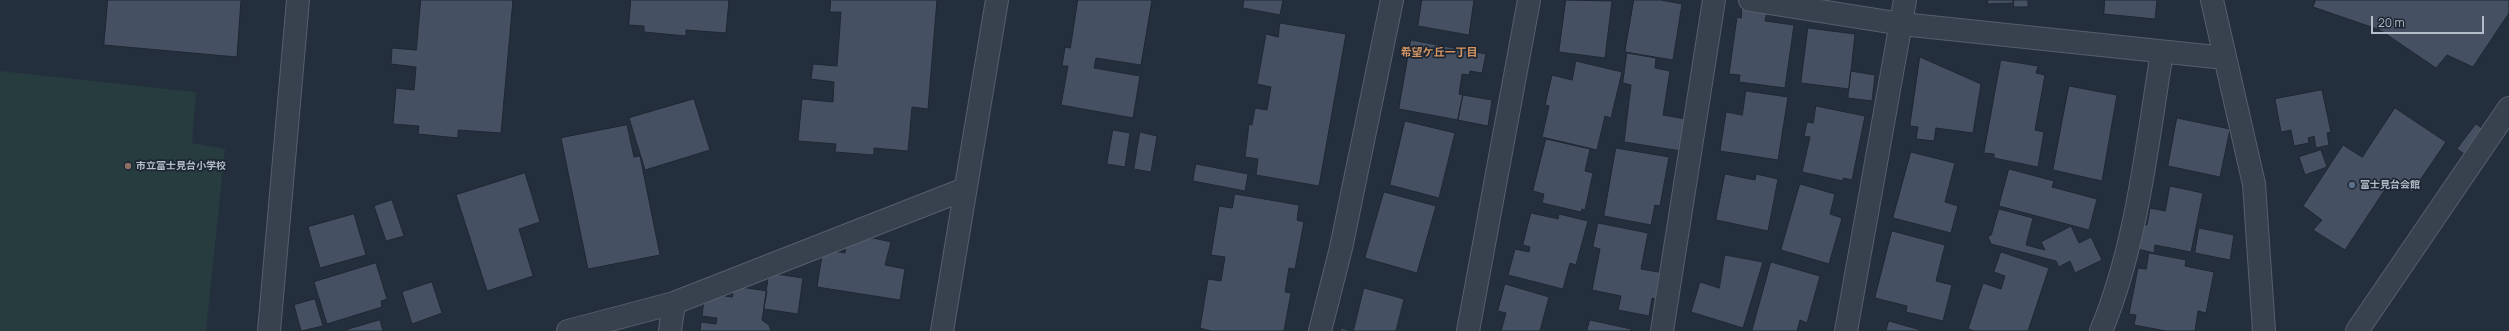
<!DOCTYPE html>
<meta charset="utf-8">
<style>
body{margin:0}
#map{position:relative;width:2509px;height:331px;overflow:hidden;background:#242f3e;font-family:Manrope,sans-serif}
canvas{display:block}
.scale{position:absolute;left:2371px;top:16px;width:113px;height:18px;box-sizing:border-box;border:2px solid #b4bcc9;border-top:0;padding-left:5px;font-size:12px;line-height:14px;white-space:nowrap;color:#b4bcc9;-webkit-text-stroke:3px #1d2633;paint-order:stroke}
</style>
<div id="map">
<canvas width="2509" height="331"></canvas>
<div class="scale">20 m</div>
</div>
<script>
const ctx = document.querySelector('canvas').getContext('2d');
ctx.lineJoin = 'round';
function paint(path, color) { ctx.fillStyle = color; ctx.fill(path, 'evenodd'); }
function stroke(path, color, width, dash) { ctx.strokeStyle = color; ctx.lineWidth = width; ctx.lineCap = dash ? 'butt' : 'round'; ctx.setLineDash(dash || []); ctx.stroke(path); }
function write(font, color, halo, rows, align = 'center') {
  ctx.font = font + ' Manrope,"Noto Sans JP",sans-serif'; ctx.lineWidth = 3.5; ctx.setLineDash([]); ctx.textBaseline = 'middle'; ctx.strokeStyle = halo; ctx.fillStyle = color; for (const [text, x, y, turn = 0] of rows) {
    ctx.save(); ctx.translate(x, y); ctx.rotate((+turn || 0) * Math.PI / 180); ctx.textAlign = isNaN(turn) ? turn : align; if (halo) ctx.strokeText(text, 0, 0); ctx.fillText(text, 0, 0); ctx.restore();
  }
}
const green = new Path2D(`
 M0,71L196,92L192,143L225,149L206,331H0Z`);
const building = new Path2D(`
 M108,0H241L237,57L104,45Z
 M421,0H513L501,133L458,130V138L418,134L419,126L393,124L396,88L414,90L416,67L391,64L392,48L416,50Z
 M631,0H729L726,33L686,30V36L644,32V26L629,25Z
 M831,0H937L928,109L912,107L908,151L874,148V155L835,152L836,144L798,141L802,99L833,102L834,82L811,79L813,64L837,66L841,12H830Z
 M1078,0H1152L1141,65L1096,58L1094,68L1140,76L1133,118L1061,105L1068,66H1062L1065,47L1070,48Z
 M1244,0H1283L1280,15L1243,8Z
 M1422,0H1474L1469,35L1418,26Z
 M1566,0L1612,1L1605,58L1559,52Z
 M1634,0H1661L1682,4L1673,60L1625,52Z
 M1988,0H2013V3L1988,4Z
 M2014,0H2028V7H2014Z
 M2105,0H2157L2155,19L2104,14Z
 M2316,0H2509V13L2473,67L2447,55L2436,68L2380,30L2313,7Z
 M1742,8L1767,11L1765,21L1794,25L1785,88L1739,82L1740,75L1729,74L1737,17L1741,18Z
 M1280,23L1346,34L1319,186L1256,175L1258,159L1245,157L1249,124L1252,125L1255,108L1267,110L1271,87L1257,84L1266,34L1278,37Z
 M1808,28L1855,34L1849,89L1801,83Z
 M1411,40L1486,54L1482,73L1470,71L1469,75L1462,74L1459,94L1463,95L1458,120L1399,109Z
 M1627,53L1656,58L1655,68L1670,71L1663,115L1686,119L1681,151L1624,142L1631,85L1623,83Z
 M1920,57L1981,84L1973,133L1936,128L1934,141L1916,139L1918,127L1910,126Z
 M2001,60L2038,66L2036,73L2045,75L2035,130L2044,132L2038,167L1994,158V154L1984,153Z
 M1576,61L1622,72L1611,118L1605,116L1597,150L1542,137L1549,106L1545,105L1552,75L1572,80Z
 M1851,71L1875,75L1872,101L1848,98Z
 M2069,86L2117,95L2102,181L2053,170Z
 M2322,90L2331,132L2327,133L2329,145L2316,148L2314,136L2308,138L2309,143L2294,146L2291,130L2281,132L2275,99Z
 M1746,91L1788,97L1778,160L1720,151L1726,112L1742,115Z
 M1463,95L1492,100L1488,126L1458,120Z
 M694,99L710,150L645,170L629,118Z
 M1816,106L1865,116L1852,180L1843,178V181L1802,172L1810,137L1804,136L1807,122L1813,123Z
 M2395,108L2446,142L2412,192L2392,179L2345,250L2313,230L2322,220L2303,206L2343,145L2362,157Z
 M2177,118L2230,129L2220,177L2168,166Z
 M1405,121L1455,133L1439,198L1390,185Z
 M2476,124L2486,131L2467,156L2457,149Z
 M627,125L634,157L640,156L660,255L588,269L561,138Z
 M1113,130L1130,133L1125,167L1107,164Z
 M1140,132L1157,136L1151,172L1134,169Z
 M1546,139L1590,149L1585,171L1593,173L1585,210L1582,209L1581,212L1542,203L1544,194L1533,191Z
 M1616,148L1669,157L1660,206L1655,205L1651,225L1604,216Z
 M2321,150L2327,167L2305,175L2299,157Z
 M1911,152L1955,163L1945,202L1958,206L1951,233L1893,218Z
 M1196,164L1248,174L1245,191L1193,181Z
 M2009,169L2054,181L2052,187L2097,199L2089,230L1999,206Z
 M525,173L540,222L519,229L533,276L487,291L456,195Z
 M1725,174L1755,180L1756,174L1778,179L1768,231L1716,220Z
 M1800,184L1835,194L1830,214L1842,218L1829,264L1781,250Z
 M2170,186L2203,193L2191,252L2155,245L2154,253L2138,249L2143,225H2147L2150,208L2165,211Z
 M1384,192L1436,206L1417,273L1365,258Z
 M1235,194L1299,205L1297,220L1304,222L1295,269L1289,268L1285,292L1291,293L1284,331H1211L1200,328L1208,279L1221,281L1225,257L1211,255L1219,206L1232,208Z
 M392,200L404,236L386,241L374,206Z
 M1999,209L2033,218L2026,245L2045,250L2041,242L2071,226L2079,243L2091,237L2102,260L2075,273L2070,261L2059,267L2056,261L1991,244L1988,237L1991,235Z
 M1531,213L1558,219L1559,214L1588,221L1576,265L1570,263L1563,289L1508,275L1515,249L1529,252L1530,247L1523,245Z
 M354,214L366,255L320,268L308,227Z
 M1598,223L1648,233L1641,269L1664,273L1659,300L1652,298L1649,316L1618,310L1621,296L1592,290L1600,249L1593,247Z
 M2199,228L2234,235L2230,260L2195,253Z
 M1892,231L1945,245L1936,281L1952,285L1943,321L1906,312L1907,306L1875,298Z
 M873,238L891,242L885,265L905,269L900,300L817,287L823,249L845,253L846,245Z
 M2001,252L2049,268L2028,331H1974L1968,329L1983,283L2001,289L2005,276L1994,272Z
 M2149,253L2186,260L2185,266L2214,272L2206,313L2198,311L2195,331H2166L2134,325L2136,315L2129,314L2138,268L2146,269Z
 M1725,255L1763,262L1743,328L1691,312L1700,282L1719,288Z
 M1771,262L1820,276L1807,323L1800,320L1797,331H1752Z
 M376,263L387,299L381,301L382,307L327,324L314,282Z
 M769,273L803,278L798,314L764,309Z
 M432,282L442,313L412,324L402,292Z
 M1505,284L1549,297L1540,331H1501L1506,313L1498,311Z
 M734,286L767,291L762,320L769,325L771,331H700L701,322L716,324L717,318L702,316L705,293L732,297Z
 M1364,288L1404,299L1396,331H1340L1341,328L1353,331Z
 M315,299L323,326L301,331L294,305Z
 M380,320L383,331H342Z
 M1590,320L1631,329V331H1587Z
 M1889,321L1924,331H1886Z`);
const minor = new Path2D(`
 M1750,0L1902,24L2225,58
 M2212,0L2254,184L2264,331
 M269,331L298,0
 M568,331L674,303L965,189
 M670,331L674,303
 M1320,331L1341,248L1392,0
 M1468,331L1529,0
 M1662,331L1714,0
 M1846,331L1905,0
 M2101,331C2137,245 2147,144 2162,52
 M2357,331L2509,108`);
const tertiary = new Path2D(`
 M942,331L997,0`);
const markers = [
 [128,166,4,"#8d6e63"],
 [2352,185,4,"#5c6f8a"]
];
const poiNames = [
 ["市立富士見台小学校",136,166],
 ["富士見台会館",2360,185]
];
const neighbourhoodNames = [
 ["希望ケ丘一丁目",1439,53]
];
paint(green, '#263c3f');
paint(building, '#455162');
stroke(building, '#1f2835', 1);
stroke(minor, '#565f6c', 24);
stroke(tertiary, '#565f6c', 24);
stroke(minor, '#38414e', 22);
stroke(tertiary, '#38414e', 22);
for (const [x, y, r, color] of markers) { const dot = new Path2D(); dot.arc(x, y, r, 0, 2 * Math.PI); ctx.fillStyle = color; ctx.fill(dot); stroke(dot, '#1d2633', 1.5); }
write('bold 10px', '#b4bcc9', '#1d2633', poiNames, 'left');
write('bold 11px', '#d59563', '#1d2633', neighbourhoodNames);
</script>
